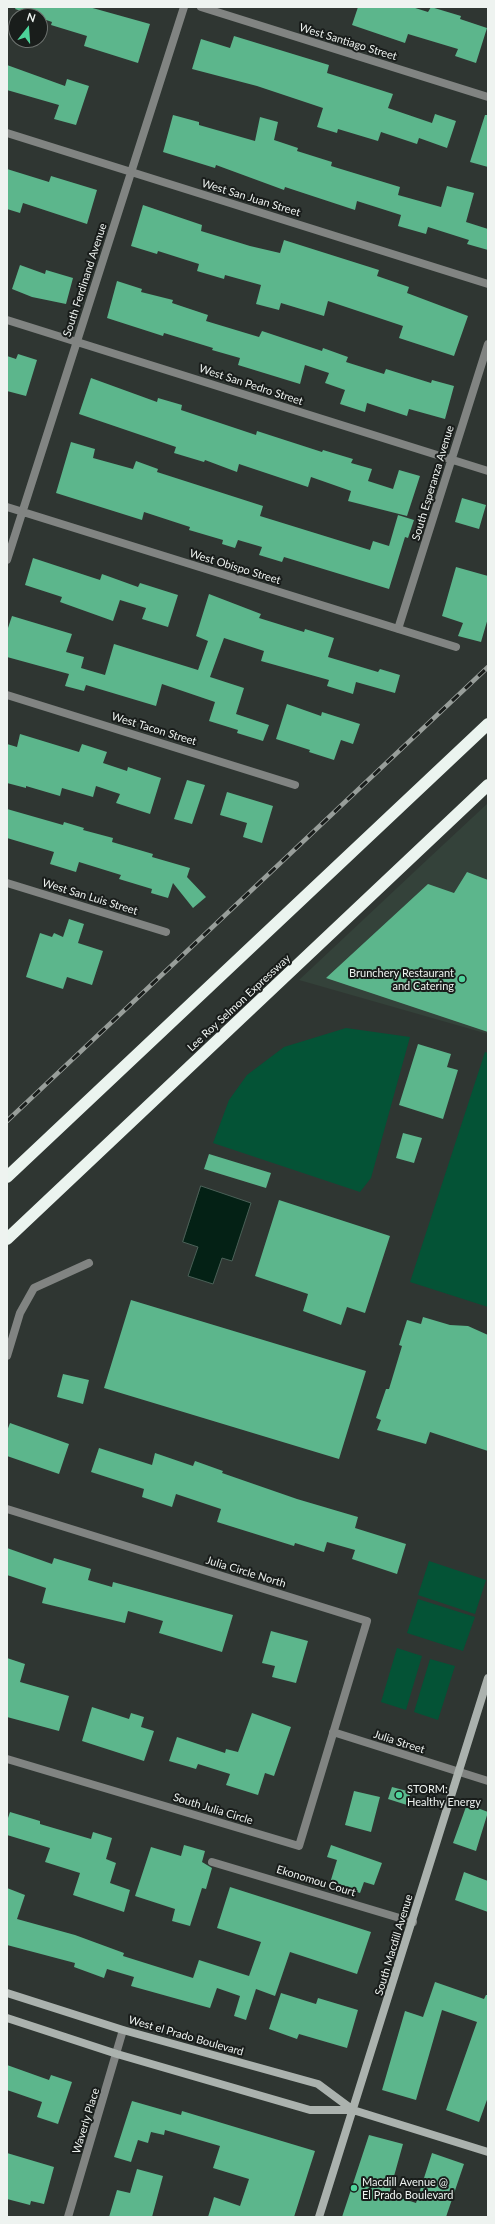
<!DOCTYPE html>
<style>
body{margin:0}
#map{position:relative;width:495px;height:2224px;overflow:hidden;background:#2f3632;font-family:Lato,sans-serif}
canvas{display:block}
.frame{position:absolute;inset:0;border:8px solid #eef3f0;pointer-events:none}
.north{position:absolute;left:8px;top:8px;width:40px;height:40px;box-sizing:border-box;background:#191d1b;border:1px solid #6e7370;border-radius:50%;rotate:17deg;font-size:11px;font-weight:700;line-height:16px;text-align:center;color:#eef3f0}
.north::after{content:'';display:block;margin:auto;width:14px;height:18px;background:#4dd39a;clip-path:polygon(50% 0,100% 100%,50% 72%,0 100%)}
</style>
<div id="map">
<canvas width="495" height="2224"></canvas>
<div class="frame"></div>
<div class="north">N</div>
</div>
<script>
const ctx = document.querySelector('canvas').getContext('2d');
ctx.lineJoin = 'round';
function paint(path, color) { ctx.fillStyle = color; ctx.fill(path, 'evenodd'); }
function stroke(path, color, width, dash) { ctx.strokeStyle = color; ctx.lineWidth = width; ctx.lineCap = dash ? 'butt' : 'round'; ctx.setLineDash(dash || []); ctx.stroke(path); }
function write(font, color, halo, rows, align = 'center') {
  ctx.font = font + ' Lato,sans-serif'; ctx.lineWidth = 4; ctx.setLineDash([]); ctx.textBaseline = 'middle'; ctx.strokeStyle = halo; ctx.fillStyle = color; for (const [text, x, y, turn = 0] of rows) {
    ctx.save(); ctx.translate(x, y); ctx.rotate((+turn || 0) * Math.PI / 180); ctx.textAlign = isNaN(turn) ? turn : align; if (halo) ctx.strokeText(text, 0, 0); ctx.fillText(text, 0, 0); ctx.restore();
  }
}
const built = new Path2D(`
 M488,803V1034L299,980L429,858Z`);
const green = new Path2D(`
 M346,1028L410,1037L371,1178L360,1192L213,1143L229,1100L247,1075L284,1047Z
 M485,1052L488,1053V1307L410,1282Z
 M429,1561L486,1580L475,1614L418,1595Z
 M418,1599L475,1617L463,1651L407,1633Z
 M397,1648L422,1656L406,1710L381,1702Z
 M430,1659L455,1666L438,1720L414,1712Z`);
const water = new Path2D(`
 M201,1186L251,1203L232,1261L222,1258L213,1284L188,1276L198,1247L183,1242Z`);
const building = new Path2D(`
 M16,7H89L150,24L138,63L84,46L87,36L51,25L52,22L15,9Z
 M358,7H412L428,12L431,7L461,16L460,19L487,28L476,63L455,56L458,49L408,34L405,43L352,25Z
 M234,36L329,65L327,73L393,94L388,108L432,123L435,114L456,121L447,148L419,138L417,144L381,132L378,141L338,129L337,133L317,127L323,108L257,86L192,69L201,39L230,48Z
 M7,65L65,86L67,79L89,86L76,125L54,119L59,105L7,90Z
 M173,115L199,122V125L255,141L260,117L278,122L274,140L298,148L297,151L332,162L331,166L400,187L398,195L441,207L447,186L474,193L466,222L488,229V250L467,244L469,240L428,227L426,234L398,226L401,215L357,201L355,210L285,187L284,190L216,165L215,168L163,152Z
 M485,115H488V167L470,162Z
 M7,169L49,182L51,176L97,190L87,224L23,203L20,213L7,209Z
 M143,205L202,225L201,231L250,246L280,253L284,240L379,270L377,276L409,287L407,293L468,316L454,356L399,338L403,326L328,301L324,316L281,303L279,310L256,304L261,285L225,275L224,279L197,271L199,264L158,251L157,254L131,246Z
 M20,265L45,274L46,270L73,278L66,304L32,297L12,289Z
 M117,281L142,289L141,292L173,300L172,303L208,315L206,321L259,337L262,331L322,351L323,348L348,357L346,362L384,374L386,369L431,383L432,380L454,386L445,419L409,409L407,416L367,403L365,412L340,404L345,390L325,383L329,373L305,365L300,384L238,365L240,358L212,350L213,348L164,333L163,336L107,318Z
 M18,354L37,360L26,396L7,391V356L16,359Z
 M91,378L157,402L158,398L182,405L181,410L256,435L257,431L322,452L323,450L353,459L351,463L372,469L368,481L393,489L399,470L420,476L407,516L348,501L351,491L311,477L308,487L239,464L237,472L205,460L204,462L174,453L176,447L79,414Z
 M71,442L95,449L93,458L133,469L136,461L158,469L157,472L263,506L260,516L370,550L373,541L389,546L398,515L414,520L408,538L405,537L389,589L284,557L282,562L259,555L262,547L238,540L235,548L222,544L223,540L189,530L190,527L144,512L142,520L56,493Z
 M462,498L486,505L479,529L455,522Z
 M33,558L100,580L102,574L138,587L140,583L178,595L168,627L142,619L146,608L120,600L113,621L60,602L62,597L25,585Z
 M456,567L488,576V618L481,642L458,636L463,623L442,616Z
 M209,594L261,614L259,618L304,632L305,629L334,638L328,657L378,672L380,669L400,675L395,693L356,682L353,694L327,686L329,680L261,661L264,651L224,638L210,677L244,688L236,714L269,725L263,741L237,733L238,730L209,721L215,702L162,684L156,706L86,685L84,691L65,686L69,674L7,657V631L12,616L72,634L66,652L84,657L81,668L105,675L114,644L198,670L208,641L196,636Z
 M287,704L321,716L322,712L360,724L353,744L341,740L334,760L309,752L310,750L276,739Z
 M20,734L79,752L82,744L107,752L103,763L127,771L128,767L161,778L150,814L116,803L120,794L96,786L93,797L62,788L60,796L26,786V788L7,783V744L17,747Z
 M187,780L205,785L192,824L174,819Z
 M227,792L273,806L262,843L243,837L247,823L220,815Z
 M7,809L63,825L64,822L84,828L83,830L113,838L112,842L153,854L152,857L190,868L187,877L206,897L193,908L173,883L168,898L151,893L152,889L119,879L121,875L79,862L76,872L50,864L54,852L7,838Z
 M467,872L488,880V1032L326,978L428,884L454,893Z
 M69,919L84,924L78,943L103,951L92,985L67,977L63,989L26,977L40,933L52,937L54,933L63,937Z
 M418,1044L451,1054L447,1067L458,1070L443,1119L399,1105Z
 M403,1133L422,1138L414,1163L396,1158Z
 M209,1154L271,1173L266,1188L204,1169Z
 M279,1200L390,1236L365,1313L347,1307L341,1325L303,1311L308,1294L255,1276Z
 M131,1300L366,1371L339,1459L104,1388Z
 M423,1317L450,1325L468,1326L488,1335V1451L430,1432L426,1444L377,1430L381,1420L376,1418L386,1389H389L402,1346L399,1345L407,1320L421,1324Z
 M63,1374L89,1380L83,1404L57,1397Z
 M10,1423L69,1444L59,1474L7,1456V1431Z
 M99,1448L152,1465L155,1453L193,1466L195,1461L223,1471L222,1473L297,1499L358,1517L355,1528L406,1544L397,1574L352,1559L355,1550L327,1542L324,1552L295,1543L294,1546L217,1522L221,1509L176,1494L172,1507L142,1497L144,1489L91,1472Z
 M7,1548L52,1564L54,1558L91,1569L88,1580L112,1587L113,1582L233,1615L222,1652L159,1633L163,1621L128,1611L125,1623L42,1603L46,1588L7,1575Z
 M271,1631L308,1641L296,1683L272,1677L275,1666L262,1663Z
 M7,1658L25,1664L20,1682L69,1696L59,1731L7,1717Z
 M92,1707L129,1719L131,1713L144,1717L141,1727L154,1731L144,1761L82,1741Z
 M252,1713L291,1727L274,1776L265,1773L258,1795L226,1785L230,1774L198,1764L196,1769L169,1761L177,1737L225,1753L226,1749L238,1752Z
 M392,1787L411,1792L407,1805L388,1799Z
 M354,1791L380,1797L371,1832L345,1825Z
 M467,1804L488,1812L476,1851L453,1843Z
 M10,1812L40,1821V1824L91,1839L93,1832L112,1838L106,1859L116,1863L110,1883L130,1890L124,1912L73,1895L80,1873L45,1862L50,1848L7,1835V1821Z
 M184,1845L205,1851L202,1862L212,1868L206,1889L202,1888L190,1926L172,1921L175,1909L135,1896L151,1847L181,1856Z
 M331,1845L382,1863L374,1885L364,1882L360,1893L330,1883L337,1860L327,1857Z
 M464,1872L488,1881V1912L455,1900Z
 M230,1887L371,1932L357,1974L290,1952L275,1996L256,1989L246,2020L234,2016L240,1996L217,1988L210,2008L131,1986L134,1977L107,1969L104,1978L74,1967L75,1963L7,1945V1888L25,1895L17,1919L75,1935L124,1953L123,1956L193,1978L199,1960L249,1976L261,1942L217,1928Z
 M435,1982L484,1999L486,1995H488V2097L479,2122L446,2110L477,2022L442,2010L416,2100L382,2090L405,2011L423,2017Z
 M281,1993L316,2004L318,1998L358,2010L347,2048L299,2034L297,2039L269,2029Z
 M7,2065L49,2080L51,2075L72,2082L58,2124L37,2117L42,2102L7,2090Z
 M132,2101L181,2115L182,2111L315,2151L294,2217H208L214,2197L240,2206L249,2179L213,2168L220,2146L165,2130L164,2135L151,2132L148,2143L138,2140L131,2162L114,2157Z
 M369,2135L403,2144L389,2194L416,2203L432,2153L464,2164L446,2217H342Z
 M7,2153L54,2167L44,2204L31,2201L30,2205L7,2199Z
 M137,2169L163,2176L152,2217H109L117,2190L130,2193Z`);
const street = new Path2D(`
 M201,7L488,97
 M7,133L488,284
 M7,320L488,471
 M7,507L456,647
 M7,560L184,7
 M398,629L488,344
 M7,695L295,785
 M7,883L166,932
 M7,1356L20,1313L34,1288L89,1263
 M7,1509L367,1621L299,1846L7,1759
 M333,1732L488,1781
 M212,1862L413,1922
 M68,2217L123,2030`);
const secondary = new Path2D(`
 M7,1993L123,2030L318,2084L353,2110
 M7,2018L117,2054L310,2110H353L488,2152
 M319,2217L488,1678`);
const highway = new Path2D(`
 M7,1177L488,724
 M7,1239L488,785`);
const rail = new Path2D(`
 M7,1121L488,667`);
const markers = [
 [462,979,4,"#4dd39a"],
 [399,1795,4,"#4dd39a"],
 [354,2188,4,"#4dd39a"]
];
const streetNames = [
 ["West Santiago Street",348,42,17],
 ["West San Juan Street",251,198,17],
 ["South Ferdinand Avenue",85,280,-72],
 ["West San Pedro Street",251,385,18],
 ["South Esperanza Avenue",433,483,-73],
 ["West Obispo Street",235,567,17],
 ["West Tacon Street",154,729,17],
 ["West San Luis Street",90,897,17],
 ["Lee Roy Selmon Expressway",239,1003,-43],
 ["Julia Circle North",246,1572,17],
 ["Julia Street",399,1742,18],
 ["South Julia Circle",213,1809,17],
 ["Ekonomou Court",316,1881,17],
 ["South Macdill Avenue",394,1945,-73],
 ["West el Prado Boulevard",186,2036,16],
 ["Waverly Place",86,2121,-73]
];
const poiNames = [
 ["Brunchery Restaurant",454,973,"right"],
 ["and Catering",454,986,"right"],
 ["STORM:",407,1789],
 ["Healthy Energy",407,1802],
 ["Macdill Avenue @",362,2182],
 ["El Prado Boulevard",362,2195]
];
paint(built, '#34423a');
paint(green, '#045336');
paint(water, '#042115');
stroke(water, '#4a6057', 1);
paint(building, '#5cb68c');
stroke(street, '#818482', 8);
stroke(secondary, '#abb2ae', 8);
stroke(highway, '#ebf4ef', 12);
stroke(rail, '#989e9a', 4.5);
stroke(rail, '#191d1b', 3, [9]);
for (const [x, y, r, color] of markers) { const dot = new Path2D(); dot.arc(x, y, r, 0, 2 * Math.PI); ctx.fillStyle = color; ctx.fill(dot); stroke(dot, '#191d1b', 1.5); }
write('11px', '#eef3f0', '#191d1b', streetNames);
write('11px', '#eef3f0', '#191d1b', poiNames, 'left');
</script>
